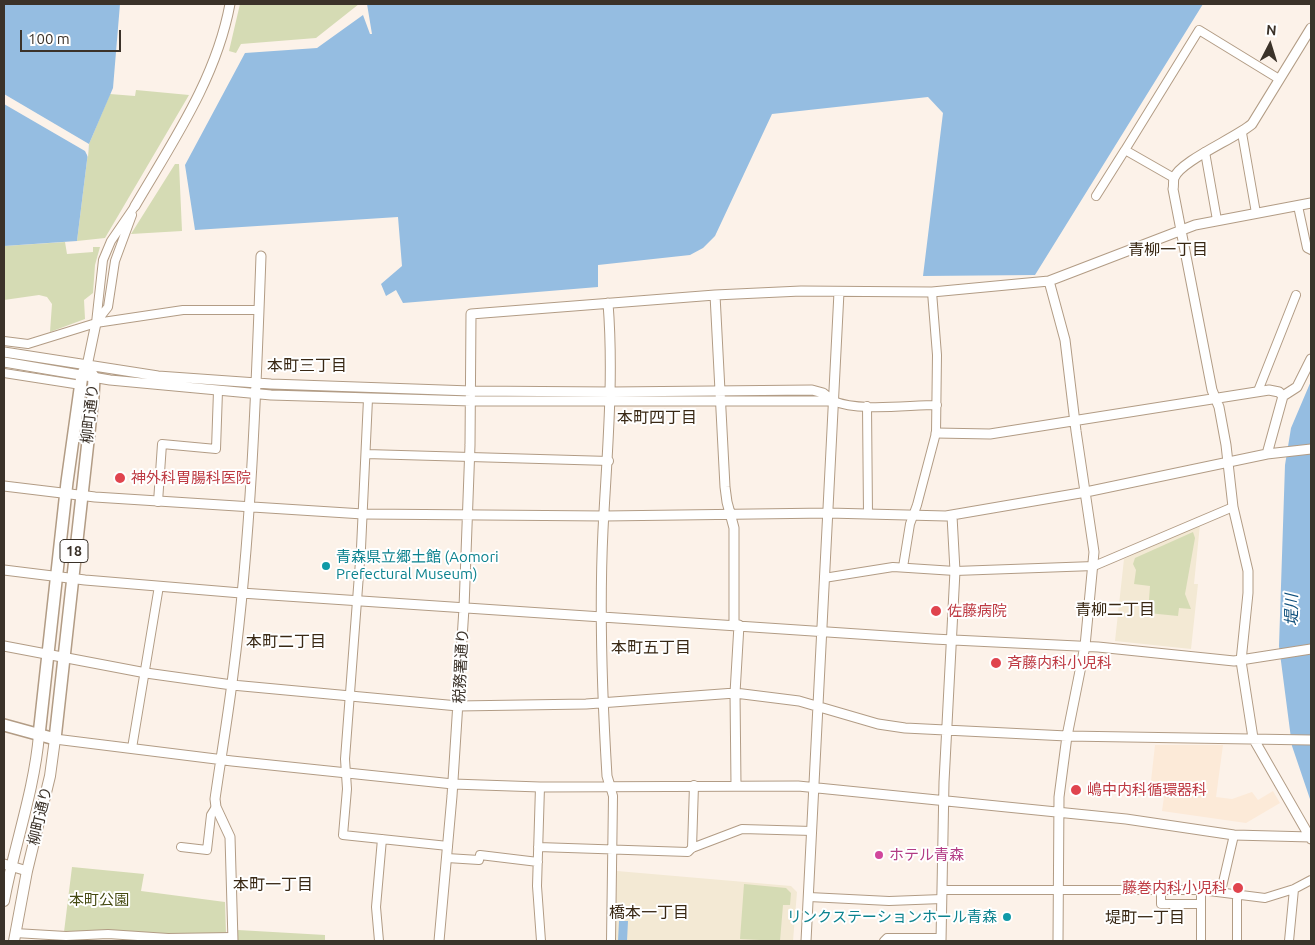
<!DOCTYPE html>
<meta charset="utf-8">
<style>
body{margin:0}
#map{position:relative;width:1315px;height:945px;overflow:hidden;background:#fcf2e9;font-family:Ubuntu,sans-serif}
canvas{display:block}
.frame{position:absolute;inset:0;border:5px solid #3b3229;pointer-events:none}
.north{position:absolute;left:1245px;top:20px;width:50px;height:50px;-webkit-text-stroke:4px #fff;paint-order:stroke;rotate:5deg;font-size:14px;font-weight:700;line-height:20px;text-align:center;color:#3b3229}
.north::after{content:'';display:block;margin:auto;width:18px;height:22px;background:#3b3229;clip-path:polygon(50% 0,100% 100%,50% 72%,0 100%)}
.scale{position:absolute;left:20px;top:30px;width:101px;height:22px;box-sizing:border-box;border:2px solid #3b3229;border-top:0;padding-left:6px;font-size:15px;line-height:18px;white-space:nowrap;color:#3b3229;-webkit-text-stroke:4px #fff;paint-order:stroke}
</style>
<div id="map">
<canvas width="1315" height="945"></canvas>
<div class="frame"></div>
<div class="north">N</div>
<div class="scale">100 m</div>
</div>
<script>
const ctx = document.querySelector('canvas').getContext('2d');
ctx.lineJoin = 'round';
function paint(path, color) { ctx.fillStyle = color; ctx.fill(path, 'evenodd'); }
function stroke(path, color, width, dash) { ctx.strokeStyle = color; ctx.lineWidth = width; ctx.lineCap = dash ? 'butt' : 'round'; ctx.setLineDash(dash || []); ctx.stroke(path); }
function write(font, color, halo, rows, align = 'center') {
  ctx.font = font + ' Ubuntu,"Noto Sans JP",sans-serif'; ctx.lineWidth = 4; ctx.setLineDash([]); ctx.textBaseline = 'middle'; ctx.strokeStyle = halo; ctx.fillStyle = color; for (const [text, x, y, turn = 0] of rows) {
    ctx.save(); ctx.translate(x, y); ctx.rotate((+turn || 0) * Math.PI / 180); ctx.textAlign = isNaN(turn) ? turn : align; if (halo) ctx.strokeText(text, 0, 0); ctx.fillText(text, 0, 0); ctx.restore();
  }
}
const built = new Path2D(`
 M1155,745H1223L1216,797L1232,799L1252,792L1258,800L1273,791L1280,803L1246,823L1162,811L1166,783L1151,781Z`);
const education = new Path2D(`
 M1200,524L1194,584H1198L1191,649L1115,641L1124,559Z
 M617,871L791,886L797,892L793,941H615Z`);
const green = new Path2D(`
 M240,4H359L316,38L241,44L236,53L229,51Z
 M136,90L189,95L105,238L77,241L89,144L110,94L135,96Z
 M175,164H179L182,231L131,234Z
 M65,242L67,254L93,252V247H100L95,265L93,293L84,300L85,319L50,332L52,304L47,297L39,295L4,300V246Z
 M1193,532L1195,538L1185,594L1191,609L1179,608L1178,616L1148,613L1150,586L1134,584L1136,570L1133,564L1135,558Z
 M72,867L144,874L141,891L225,902L226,933L179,934L107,930L64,932Z
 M744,884L786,888L791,893L790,905H783L780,941L740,939Z
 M238,930L325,935V941H238Z`);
const water = new Path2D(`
 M4,4H120L113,88L89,144L77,241L4,246Z
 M367,4H1203L1035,275L923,276L943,113L928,97L772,114L715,236L703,248L690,255L598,265V287L403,303L396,290L386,296L381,284L402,266L398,217L195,230L185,165L245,53L317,48L363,15L370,34H372Z
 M1311,381V802L1292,746L1279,646L1285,465L1291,428Z
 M619,921H628L627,941H618Z`);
const pier = new Path2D(`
 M4,94L89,144L88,157L85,151L4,104Z`);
const minor = new Path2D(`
 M1242,133L1256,213
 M1125,150L1199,30L1279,79
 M1205,152L1217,220
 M1096,196L1125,150L1174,178
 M1298,206L1307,248L1311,250
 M97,321L108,307L115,261L132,215
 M96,323L103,260L111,241L135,206
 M4,341L28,344L96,323L183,310H259
 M4,373L81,385
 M1258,391L1296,295
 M368,399L361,548L345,759L347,789L343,835L448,846
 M833,401C860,412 907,405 937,405
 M867,406L868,514
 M366,454L609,461
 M158,502L162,444L216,449L218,391
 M903,567L910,524L917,505L936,433L937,355L932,292
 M824,578L893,567L955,571L1094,566L1233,507
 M132,748L159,586
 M610,786L613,796L611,941
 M540,787L537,886L541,941
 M181,847L207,850L211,815L216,807
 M538,847L688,852L692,848L742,829L812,831
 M692,848L694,785
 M447,858L479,860L480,855L538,862
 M942,890H1201L1265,898L1294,889L1311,880
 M1161,891V904H1201
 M1221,891L1234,835
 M1237,895V941
 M809,897L889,901L942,899
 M15,933L66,936L108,934L168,938L233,937
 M379,941L376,907L382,839
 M884,941L887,938H941
 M1201,941V890
 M1289,941L1294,889`);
const tertiary = new Path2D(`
 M1311,28L1252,124C1236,138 1180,161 1174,178C1173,181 1174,186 1173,189L1212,390L1219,407L1226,445L1233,507L1248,571V593L1241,661L1253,738L1311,839
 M135,206C173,141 216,79 230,4
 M715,295L725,487L727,502L734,528V625
 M608,303C614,379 607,453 603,530C599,612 602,694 607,776L610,786
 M4,352L158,376L271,384L471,391L612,392L812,390L823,393L833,401
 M4,362L110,380L271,395L471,401H833
 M87,366L96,323
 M1283,396L1297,387L1311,359
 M936,433L990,434L1269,390L1279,392L1283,396
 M1267,454L1283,396
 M4,486L95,497L363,514L605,516L828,513L946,516L1086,492L1267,454L1311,449
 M4,570L85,580L241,593L933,639L1098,647L1234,661L1311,649
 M4,646L146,673L232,685L458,706L586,704L735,693L799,701L878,724L905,728L1067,736L1311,740
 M55,739L232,761L453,784L540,787L798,786L1126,819L1234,835L1311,837
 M736,785L735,693L739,625
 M4,864L27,871
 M233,941L230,837L216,807L215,799C221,757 228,716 233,675C251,537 256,395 261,256
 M439,941L452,796L464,608L470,445L471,314L715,295L801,291L932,292L1049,281
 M806,941L839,292
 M941,941L944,782L955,571L952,516
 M1058,941L1059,797L1067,736L1085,646L1094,552L1076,431L1065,340L1049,281L1195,225L1311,203`);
const secondary = new Path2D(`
 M4,901C14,846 34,792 39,735
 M14,941L27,871L50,776L55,739`);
const primary = new Path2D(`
 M4,725L55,739L93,396L94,378L87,366L82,375L67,482L39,735`);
const markers = [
 [120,478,6,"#e0444e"],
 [326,566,5,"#0f9aa8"],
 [936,611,6,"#e0444e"],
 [996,663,6,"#e0444e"],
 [1076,790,6,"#e0444e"],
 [879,855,5,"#d1479c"],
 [1238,888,6,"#e0444e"],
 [1007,917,5,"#0f9aa8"]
];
const shields = [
 [74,551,28]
];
const shieldNames = [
 ["18",74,551]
];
const streetNames = [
 ["柳町通り",90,414,-84],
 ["税務署通り",461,666,-87],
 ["柳町通り",40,816,-77]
];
const healthNames = [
 ["神外科胃腸科医院",131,478],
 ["佐藤病院",947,611],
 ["斉藤内科小児科",1007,663],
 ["嶋中内科循環器科",1087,790],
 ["藤巻内科小児科",1227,888,"right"]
];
const cultureNames = [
 ["青森県立郷土館 (Aomori",336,557],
 ["Prefectural Museum)",336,574],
 ["リンクステーションホール青森",997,917,"right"]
];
const hotelNames = [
 ["ホテル青森",889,855]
];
const parkNames = [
 ["本町公園",99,900]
];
const neighbourhoodNames = [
 ["青柳一丁目",1168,250],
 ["本町三丁目",307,366],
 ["本町四丁目",657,418],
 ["青柳二丁目",1115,610],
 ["本町二丁目",286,642],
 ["本町五丁目",651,648],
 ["本町一丁目",273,885],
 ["橋本一丁目",649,913],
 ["堤町一丁目",1145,918]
];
const waterNames = [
 ["堤川",1292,610,-90]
];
paint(built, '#fcead8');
paint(education, '#f3e9d4');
paint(green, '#d5dbb4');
paint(water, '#95bde1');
paint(pier, '#fcf2e9');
stroke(minor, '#b29c85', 10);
stroke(tertiary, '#b29c85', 11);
stroke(secondary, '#b29c85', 12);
stroke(primary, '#b29c85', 14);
stroke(minor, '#fff', 8);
stroke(tertiary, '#fff', 9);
stroke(secondary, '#fff', 10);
stroke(primary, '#fff', 11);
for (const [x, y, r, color] of markers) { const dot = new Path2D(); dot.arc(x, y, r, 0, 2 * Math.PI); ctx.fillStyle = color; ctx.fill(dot); stroke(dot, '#fff', 2); }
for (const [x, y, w] of shields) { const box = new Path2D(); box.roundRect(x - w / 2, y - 11.5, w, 23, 4); ctx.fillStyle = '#fff'; ctx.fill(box); stroke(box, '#3b3229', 1); }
write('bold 14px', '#3b3229', null, shieldNames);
write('15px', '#3b3229', '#fff', streetNames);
write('15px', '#be3a42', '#fff', healthNames, 'left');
write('15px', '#0d838f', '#fff', cultureNames, 'left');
write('15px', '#b23c85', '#fff', hotelNames, 'left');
write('15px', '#464b13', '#fff', parkNames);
write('16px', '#392814', '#fff', neighbourhoodNames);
write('italic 16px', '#0e4f7c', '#fff', waterNames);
</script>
